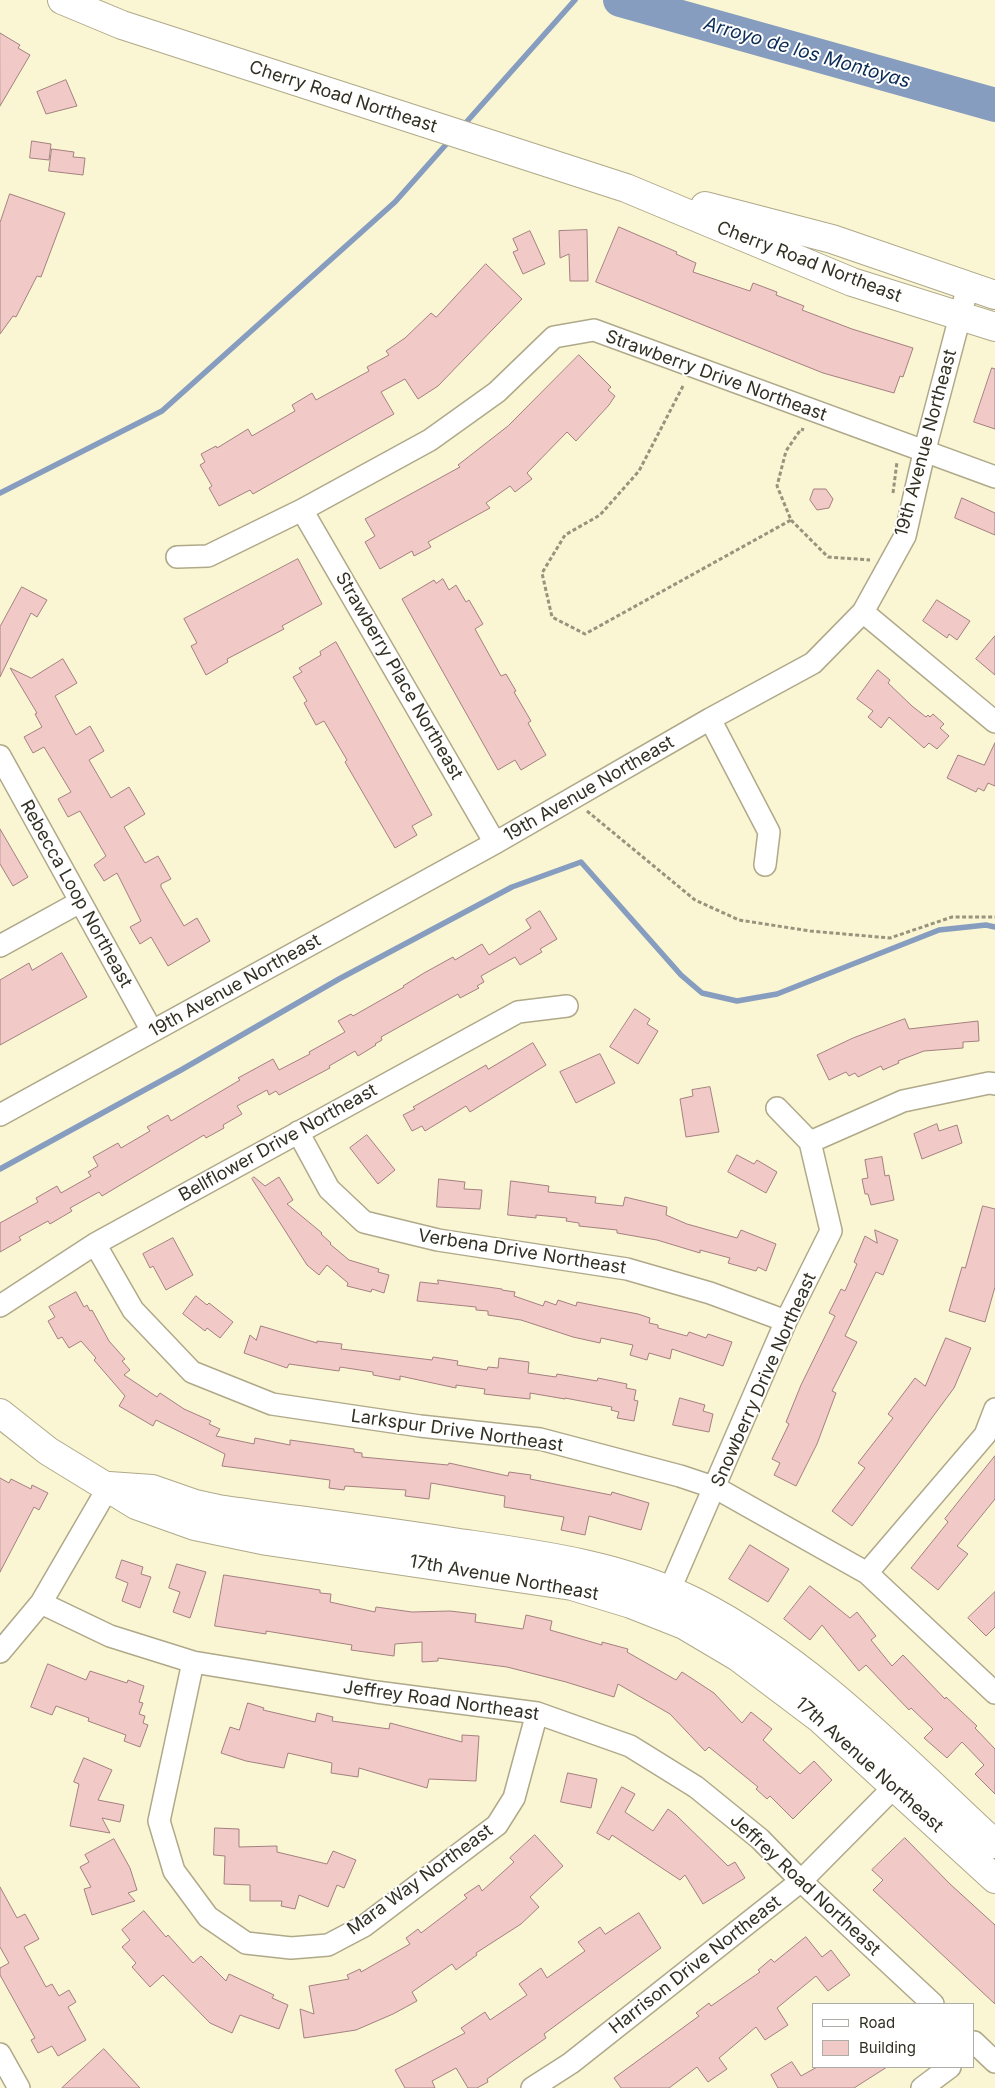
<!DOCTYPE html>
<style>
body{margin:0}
#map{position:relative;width:995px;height:2088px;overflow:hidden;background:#faf5d3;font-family:Inter,sans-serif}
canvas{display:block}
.legend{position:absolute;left:812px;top:2003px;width:162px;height:65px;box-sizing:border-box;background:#fff;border:1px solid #adaca7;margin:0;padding:6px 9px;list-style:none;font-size:15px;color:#323023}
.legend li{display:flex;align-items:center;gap:10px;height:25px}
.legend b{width:25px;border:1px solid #adaca7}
</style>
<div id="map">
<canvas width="995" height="2088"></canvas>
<ul class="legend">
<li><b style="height:6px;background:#fff"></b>Road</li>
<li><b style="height:14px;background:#f1cac8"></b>Building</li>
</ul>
</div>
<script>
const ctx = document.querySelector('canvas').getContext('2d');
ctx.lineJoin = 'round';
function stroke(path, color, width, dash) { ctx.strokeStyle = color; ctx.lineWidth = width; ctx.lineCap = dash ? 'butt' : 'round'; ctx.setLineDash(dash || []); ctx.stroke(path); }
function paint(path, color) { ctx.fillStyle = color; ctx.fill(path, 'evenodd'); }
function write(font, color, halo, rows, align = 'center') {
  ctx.font = font + ' Inter,sans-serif'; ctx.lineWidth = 4; ctx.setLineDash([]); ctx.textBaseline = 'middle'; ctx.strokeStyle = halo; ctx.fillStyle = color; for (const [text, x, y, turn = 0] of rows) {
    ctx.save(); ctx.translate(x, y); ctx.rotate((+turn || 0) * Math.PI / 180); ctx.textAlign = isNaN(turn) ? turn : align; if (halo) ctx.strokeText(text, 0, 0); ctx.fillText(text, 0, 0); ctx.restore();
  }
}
const stream = new Path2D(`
 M462,127L575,0
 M0,493L162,411L395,202L450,140
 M0,1169L181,1070L339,979L512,887L581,862L681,975L702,993L737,1001L777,994L939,930L986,925L995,927`);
const river = new Path2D(`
 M620,0L995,105`);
const building = new Path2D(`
 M0,33L20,45L18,48L30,55L0,106Z
 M66,80L77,106L46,114L37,92Z
 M32,141L51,144L49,160L30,158Z
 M52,149L74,152L73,157L85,158L83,175L49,171Z
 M10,194L65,213L41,277L37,276L16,317L13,316L0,334V223Z
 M619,227L677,252L676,254L696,263L693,272L750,291L753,283L777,292L776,295L804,306L802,310L852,329L913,348L903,377L900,376L894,393L823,373L596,282Z
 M587,230L588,281H570L569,254L560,258L559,231Z
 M530,231L545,264L523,274L513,252L518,250L513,239Z
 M486,264L522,299L438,386L418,399L405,379L381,392L394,414L253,494L250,490L219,506L209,488L212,486L200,465L205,462L201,454L216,446L217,448L248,429L252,436L295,411L292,405L312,393L316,400L369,371L367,367L389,355L386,351L405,338L431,313L436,317Z
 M579,355L611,387L608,390L615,396L609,405L576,441L567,432L527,473L532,479L515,492L510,486L486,503L490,508L428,542L431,547L414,556L412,551L380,569L365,542L375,536L365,519L460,467L458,465L508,426Z
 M992,368L995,369V429L974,422Z
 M814,489H826L833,499L829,508L817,510L810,500Z
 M962,498L995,513V535L955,518Z
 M298,559L322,604L282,626L284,629L227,659L228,662L206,675L191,646L197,643L184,619Z
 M443,579L449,590L456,585L466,602L469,600L483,624L475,629L501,676L506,674L516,691L514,692L531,721L528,723L546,755L521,770L515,760L498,770L402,599L434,580L436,583Z
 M22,587L47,600L37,617L31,613L0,677V627Z
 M937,600L970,621L957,640L949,634L947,638L923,621Z
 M995,636V675L976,659Z
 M336,642L432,815L412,826L417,835L395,848L345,762L347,760L324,721L316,725L304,703L307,701L293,677L302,672L299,668L321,655L320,652Z
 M63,659L77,683L55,696L76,735L90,726L104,751L89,760L111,798L129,787L145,814L124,827L145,863L158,856L171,879L161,884V887L184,926L197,918L210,941L168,966L151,937L140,944L130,927L141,921L117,873L104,881L94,865L106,856L80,811L68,817L58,799L71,792L44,747L33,753L24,737L42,727L35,714L37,713L10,668L31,678Z
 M878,670L890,680L888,683L912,706L926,717L928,715L930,717L933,714L944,724L940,728L949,736L937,749L929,743L924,748L889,717L881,728L868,717L873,711L857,699Z
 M995,743V786L988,783L984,791L978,788L976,792L947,778L958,755L984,765Z
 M0,829L28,877L13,886L0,864Z
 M540,911L557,939L540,949L542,952L520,965L515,957L481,976L484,982L477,986L479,988L460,998L458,994L381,1037L382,1040L375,1044L376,1045L358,1056L355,1051L329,1066L330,1068L279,1095L276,1091L269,1095L267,1090L237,1106L242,1114L223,1125L224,1128L206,1138L204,1135L102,1196L99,1192L70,1208L72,1211L50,1224L48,1221L19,1237L21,1240L0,1252V1223L38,1202L36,1198L57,1186L61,1193L91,1176L88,1172L98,1166L93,1157L118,1143L121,1148L150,1131L147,1127L168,1115L171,1121L240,1080L238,1078L273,1059L279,1070L310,1054L309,1052L345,1032L338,1021L351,1014L353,1016L404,987L403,986L424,973L453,957L455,960L482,944L489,955L531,928L526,920Z
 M62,953L87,997L0,1045V980L29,963L32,970Z
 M635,1009L650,1019L647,1024L658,1031L638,1064L610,1047Z
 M905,1019L909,1029L978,1021L979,1041L963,1042V1048L924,1051L898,1061L899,1063L883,1070L881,1066L858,1077L855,1073L849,1076L846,1072L829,1080L817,1055L853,1038Z
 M533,1043L546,1065L470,1112L466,1106L425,1131L422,1126L412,1131L403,1115L415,1109L413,1107L486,1065L488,1069Z
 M600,1054L615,1083L576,1103L560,1072Z
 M710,1087L719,1132L686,1137L680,1099L693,1096L692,1090Z
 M937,1124L939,1131L957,1125L962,1143L922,1159L914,1134Z
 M367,1135L395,1170L378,1184L350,1148Z
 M737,1155L754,1164L757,1160L777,1172L766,1193L728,1172Z
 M882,1157L885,1176L889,1175L894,1200L871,1205L868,1194H865L862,1179L868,1178L865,1160Z
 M254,1177L265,1186L279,1177L293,1200L287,1204L322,1233L321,1234L331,1243L330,1244L349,1260L379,1269L378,1272L389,1275L384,1293L372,1289L371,1292L347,1286L348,1283L327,1265L319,1275L307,1265L252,1179Z
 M439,1179L465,1182L464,1189L482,1190L480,1209L437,1207Z
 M511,1181L549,1186L548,1192L596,1197L595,1203L623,1206L625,1197L667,1207L666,1215L687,1224L737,1238L741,1230L776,1244L766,1271L758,1267L756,1271L728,1263L730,1258L700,1250V1253L657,1240L617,1233V1230L579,1226V1223L566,1221L567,1218L536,1215V1218L508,1215Z
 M983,1206L995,1209V1287L985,1322L949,1311L962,1267L965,1268Z
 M875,1230L898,1240L883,1275L876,1272L845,1336L857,1342L832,1391L836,1393L817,1444L796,1486L774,1475L780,1463L772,1459L789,1424L786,1422L801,1385L835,1316L829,1313L841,1289L845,1291L857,1264L854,1262L865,1236L877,1243Z
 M173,1238L193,1275L166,1290L153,1266L150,1268L143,1254Z
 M438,1280L502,1289V1290L515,1292L514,1296L543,1306L545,1301L556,1305L558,1300L576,1306L577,1302L638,1314L650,1318L649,1323L658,1325V1328L687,1336L689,1332L706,1338L708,1334L732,1342L723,1366L672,1349L670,1359L649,1353L647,1360L630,1355L633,1345L601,1338L600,1343L573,1337L521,1320L488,1315V1311L476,1310V1307L417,1301L420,1282L438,1284Z
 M76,1292L84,1307L87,1305L90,1311L92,1310L109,1341L125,1359L122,1361L130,1370L124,1375L157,1397L160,1393L184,1409L211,1421L209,1424L220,1429L216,1436L254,1444L255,1438L290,1445V1440L354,1449V1452L362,1453V1457L448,1465L449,1463L508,1476L509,1472L531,1475L530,1479L611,1495L612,1492L649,1503L641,1530L589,1516L585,1535L561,1530L564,1517L504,1507L505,1496L431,1483L429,1499L405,1496L406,1490L345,1486L344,1490L329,1488L330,1480L222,1466L225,1454L156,1420L153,1426L119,1406L125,1396L94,1360L96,1358L81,1341L69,1348L62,1337L58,1339L48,1321L55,1317L49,1307Z
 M196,1296L207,1305L209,1303L233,1322L220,1338L207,1328L205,1331L183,1314Z
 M261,1326L317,1343V1341L342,1344L341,1349L432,1360L433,1357L458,1361L457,1365L487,1370L488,1367L498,1368L499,1358L529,1362L528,1373L556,1377L557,1374L597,1381L598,1378L627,1384L626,1388L636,1390L634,1400L638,1401L634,1421L617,1418L619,1412L611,1410L612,1407L565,1398V1399L530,1393V1399L501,1396L484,1394L485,1389L456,1385V1388L400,1376V1380L373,1375V1372L340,1367L339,1371L289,1364L287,1368L244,1353L250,1335L256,1340Z
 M946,1338L971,1348L954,1388L852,1526L832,1511L865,1468L858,1463L893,1418L888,1414L915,1378L925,1386Z
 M680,1398L705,1405L703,1411L713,1414L709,1432L673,1425Z
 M995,1456V1499L957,1546L968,1554L938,1590L911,1568L948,1522L945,1519Z
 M0,1478L9,1483L11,1479L31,1489L32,1485L48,1493L39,1510L34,1507L0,1572Z
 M750,1545L789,1569L768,1602L729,1579Z
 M122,1560L143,1567L141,1574L151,1577L140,1608L122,1601L128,1583L116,1578Z
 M177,1564L206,1572L190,1618L173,1612L180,1592L169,1588Z
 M224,1575L320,1590V1593L331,1594L330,1602L375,1612L376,1607L412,1612L450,1611L476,1614L475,1622L523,1629L526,1615L552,1621L550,1630L602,1645V1642L628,1649L627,1652L676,1680L682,1672L714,1693L742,1723L751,1712L772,1729L763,1740L800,1774L814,1761L832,1780L793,1819L770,1796L767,1799L756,1789L758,1787L709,1747L705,1751L670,1714L618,1684L614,1697L566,1682L507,1667L438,1658V1661L422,1662V1642L395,1644L394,1656L351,1650L352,1645L266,1631V1634L215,1626Z
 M810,1586L850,1618L857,1612L876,1636L871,1640L892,1666L903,1655L945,1699L946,1697L977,1726L975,1728L995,1749V1794L975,1774L984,1765L962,1742L947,1758L924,1738L933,1729L911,1708L909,1710L866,1665L859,1671L822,1625L810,1640L784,1619Z
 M995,1592V1627L986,1636L968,1618Z
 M48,1664L86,1680L90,1671L127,1683L128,1680L144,1686L139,1702L143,1703L139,1714L145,1716L143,1723L148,1725L140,1747L124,1741L126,1735L88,1721L89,1718L56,1706L52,1715L31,1707Z
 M248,1703L264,1708L263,1710L315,1722L317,1713L333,1717L332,1721L389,1729L390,1723L462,1742V1735L479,1736L476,1781L429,1779L427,1788L359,1768L358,1777L331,1773L332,1763L288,1753L284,1768L246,1761L221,1753L230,1727L239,1730Z
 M84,1758L112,1770L98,1800L124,1805L120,1822L102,1818L110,1833L70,1826L79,1784L74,1782Z
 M568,1773L597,1779L591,1808L561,1802Z
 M622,1787L635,1794L625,1812L653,1831L668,1809L676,1815L728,1866L735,1862L745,1878L703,1904L685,1875L680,1880L612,1835L609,1840L597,1833Z
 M215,1828L239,1829V1847L277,1846V1852L327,1864L333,1851L356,1860L344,1888L337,1885L328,1907L299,1895L295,1909L281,1906L282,1901H250V1885L224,1884L225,1856L214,1855Z
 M535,1835L563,1866L530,1897L539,1907L521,1924L476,1953L477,1955L456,1970L452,1964L412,1992L417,2001L393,2014L356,2030L304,2038L300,2009L314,2014L309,1986L349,1979L347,1975L360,1969L361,1972L410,1944L406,1938L418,1929L421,1933L467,1898L464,1895L479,1885L482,1891L514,1862L510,1858Z
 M905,1838L950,1884L995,1925V2004L873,1890L883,1880L872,1870Z
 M114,1839L130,1868L137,1890L128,1893L135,1901L92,1915L84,1889L91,1887L80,1867L89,1862L85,1855Z
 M0,1887L17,1918L25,1914L39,1939L24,1947L46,1987L52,1984L59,1996L69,1990L76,2002L68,2007L86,2040L58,2056L52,2046L38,2053L31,2040L35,2038L0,1975V1968L9,1963L0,1947Z
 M144,1911L166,1937L168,1935L193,1963L201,1956L226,1981L229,1974L274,1995L272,1998L288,2005L279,2029L240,2015L232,2033L210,2023L163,1975L150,1987L132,1967L136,1963L122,1947L130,1940L122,1930Z
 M639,1913L661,1948L544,2034L546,2038L487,2079L488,2082L477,2088H468L456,2068L432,2081L435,2088H405L395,2070L465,2033L461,2028L485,2012L490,2020L527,1995L519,1984L541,1968L547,1978L585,1951L578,1942L600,1927L605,1934Z
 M806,1937L822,1957L831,1950L850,1975L828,1991L816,1976L777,2008L788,2025L765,2040L756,2027L719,2058L727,2069L708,2082L697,2067L669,2088H621L614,2078L699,2016L696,2013L709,2003L711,2006L760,1972L758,1970L771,1959L774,1962Z
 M104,2049L140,2088H62Z
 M792,2062L801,2076L817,2067H887L854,2088H778L771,2075Z`);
const path = new Path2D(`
 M683,386L639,471L600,515L565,535L542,573L552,617L585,634L791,520L777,486L786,451L801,429L804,430
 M893,493L897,462
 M791,520L828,557L870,560
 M587,811L695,900L739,920L810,931L890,938L952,917H995`);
const minor = new Path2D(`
 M302,510L495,843
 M177,557L208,556L302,510L430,440L497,392L554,337L594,330L995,477
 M863,612L995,722
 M710,719L769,832L765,865
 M0,756L152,1031
 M0,946L80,902
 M777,1108L810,1142
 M0,1115L495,843L710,719L813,663L863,612L905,536L924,453L968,286
 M298,1132L329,1189L364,1222L438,1240L627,1269L710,1293L786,1321
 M810,1142L903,1101L989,1083L995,1084
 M95,1244L133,1310L192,1372L272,1404L420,1426L540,1439L680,1476L716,1488L867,1573L995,1693
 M0,1306L95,1244L518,1012L567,1006
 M867,1573L985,1435L995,1409
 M41,1603L110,1636L193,1662L376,1692L537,1713L630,1746L696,1787L760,1839L801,1881L933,2004
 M664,1603L786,1321L831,1231L810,1142
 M0,1652L41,1603L109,1486
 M193,1662L159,1821L174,1871L208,1917L246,1943L291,1948L328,1945L364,1926L497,1825L514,1798L537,1713
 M974,2042L995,2062
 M0,2054L19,2088
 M532,2088L571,2063L801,1881L904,1777
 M922,2088L950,2067`);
const tertiary = new Path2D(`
 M62,0L122,25L626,188L852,282L995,327
 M705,206L832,239L995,295
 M0,1413L48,1451L136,1505L195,1526L267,1541L572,1586L631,1604L684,1625L738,1657L819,1718L995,1879
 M109,1486L152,1489L195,1504L218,1509C296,1520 375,1530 453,1542C535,1554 620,1564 695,1602C811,1661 901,1757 995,1844`);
const streetNames = [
 ["Cherry Road Northeast",343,97,18],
 ["Cherry Road Northeast",809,262,21],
 ["Strawberry Drive Northeast",716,376,20],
 ["19th Avenue Northeast",926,443,-75],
 ["Strawberry Place Northeast",399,676,60],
 ["19th Avenue Northeast",589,789,-30],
 ["Rebecca Loop Northeast",76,894,61],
 ["19th Avenue Northeast",235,986,-29],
 ["Bellflower Drive Northeast",278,1143,-29],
 ["Verbena Drive Northeast",522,1252,9],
 ["Snowberry Drive Northeast",764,1380,-66],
 ["Larkspur Drive Northeast",457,1431,8],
 ["17th Avenue Northeast",504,1578,10],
 ["Jeffrey Road Northeast",441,1701,8],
 ["17th Avenue Northeast",869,1765,42],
 ["Mara Way Northeast",420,1880,-36],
 ["Jeffrey Road Northeast",805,1885,43],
 ["Harrison Drive Northeast",695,1965,-38]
];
const waterNames = [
 ["Arroyo de los Montoyas",807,53,16]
];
stroke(stream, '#869dbf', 5.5);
stroke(river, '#869dbf', 34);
paint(building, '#f1cac8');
stroke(building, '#a4807f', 1);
stroke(minor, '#afa989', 24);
stroke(tertiary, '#afa989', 30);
stroke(path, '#97937c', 3, [4, 2.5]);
stroke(minor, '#fff', 21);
stroke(tertiary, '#fff', 28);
write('18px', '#323023', '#fff', streetNames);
write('italic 19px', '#0a2b56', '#fff', waterNames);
</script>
